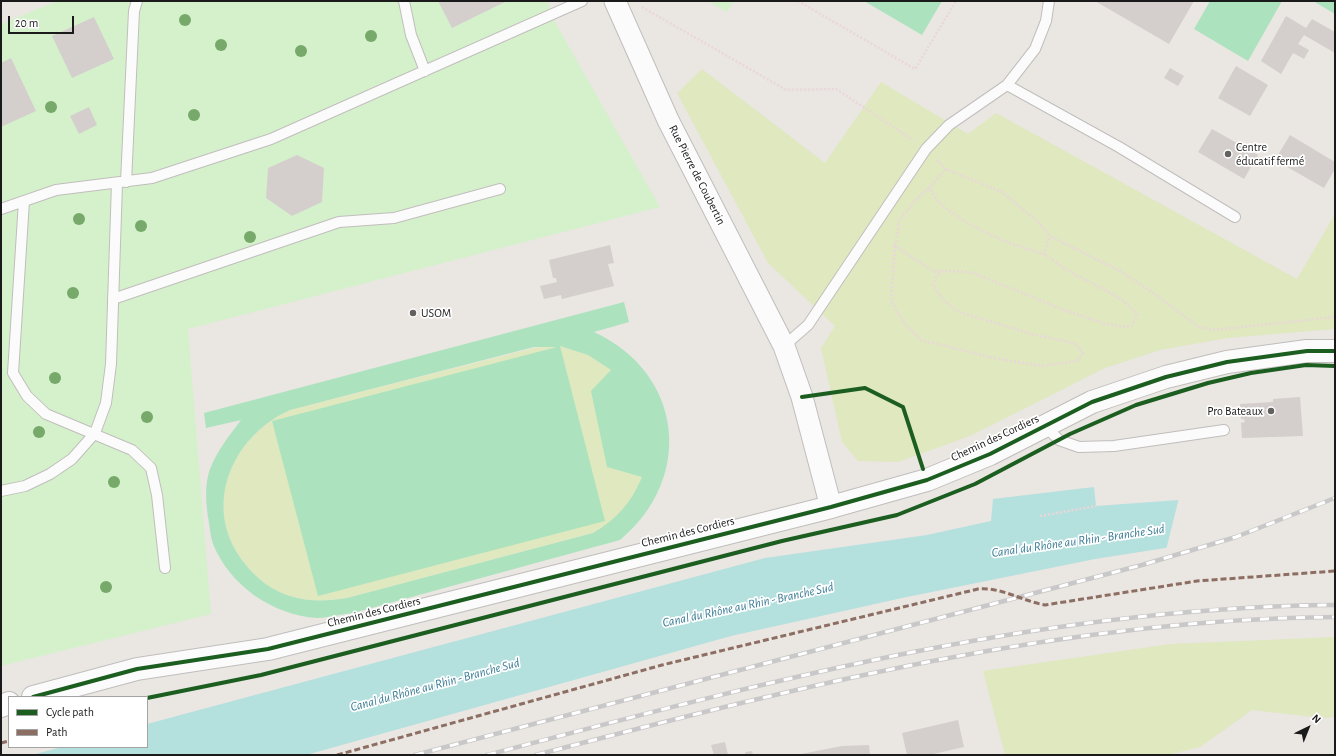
<!DOCTYPE html>
<meta charset="utf-8">
<style>
body{margin:0}
#map{position:relative;width:1336px;height:756px;overflow:hidden;background:#eae6e2;font-family:"Alegreya Sans",sans-serif}
canvas{display:block}
.frame{position:absolute;inset:0;border:2px solid #1a1a1a;pointer-events:none}
.legend{position:absolute;left:8px;top:696px;width:140px;height:52px;box-sizing:border-box;background:#fff;border:1px solid #a3a3a3;margin:0;padding:5px 7px;list-style:none;font-size:12px;color:#1a1a1a}
.legend li{display:flex;align-items:center;gap:8px;height:20px}
.legend b{width:20px;border:1px solid #a3a3a3}
.north{position:absolute;left:1288px;top:708px;width:40px;height:40px;-webkit-text-stroke:3px #fff;paint-order:stroke;rotate:43deg;font-size:11px;font-weight:700;line-height:16px;text-align:center;color:#1a1a1a}
.north::after{content:'';display:block;margin:auto;width:14px;height:18px;background:#1a1a1a;clip-path:polygon(50% 0,100% 100%,50% 72%,0 100%)}
.scale{position:absolute;left:8px;top:16px;width:66px;height:18px;box-sizing:border-box;border:2px solid #1a1a1a;border-top:0;padding-left:5px;font-size:12px;line-height:14px;white-space:nowrap;color:#1a1a1a;-webkit-text-stroke:3px #fff;paint-order:stroke}
</style>
<div id="map">
<canvas width="1336" height="756"></canvas>
<div class="frame"></div>
<ul class="legend">
<li><b style="height:5px;background:#1b5e20"></b>Cycle path</li>
<li><b style="height:5px;background:#8d6e63"></b>Path</li>
</ul>
<div class="north">N</div>
<div class="scale">20 m</div>
</div>
<script>
const ctx = document.querySelector('canvas').getContext('2d');
ctx.lineJoin = 'round';
function paint(path, color) { ctx.fillStyle = color; ctx.fill(path, 'evenodd'); }
function stroke(path, color, width, dash) { ctx.strokeStyle = color; ctx.lineWidth = width; ctx.lineCap = dash ? 'butt' : 'round'; ctx.setLineDash(dash || []); ctx.stroke(path); }
function write(font, color, halo, rows, align = 'center') {
  ctx.font = font + ' "Alegreya Sans",sans-serif'; ctx.lineWidth = 3.5; ctx.setLineDash([]); ctx.textBaseline = 'middle'; ctx.strokeStyle = halo; ctx.fillStyle = color; for (const [text, x, y, turn = 0] of rows) {
    ctx.save(); ctx.translate(x, y); ctx.rotate((+turn || 0) * Math.PI / 180); ctx.textAlign = isNaN(turn) ? turn : align; if (halo) ctx.strokeText(text, 0, 0); ctx.fillText(text, 0, 0); ctx.restore();
  }
}
const grass = new Path2D(`
 M702,69L825,163L881,82L968,134L996,113L1297,279L1335,214V329L1228,338L1160,350L1105,368L970,436L898,462L858,461L842,442L821,348L835,326L768,263L677,93Z
 M560,346L588,355L611,370L642,477L634,496L624,510L608,524L593,533L347,598C328,601 309,602 290,596C273,591 257,579 246,565C200,510 230,437 290,410L534,348Z
 M1335,637V717L1322,718L1252,710L1200,747L1168,755H1005L983,671L1171,644Z`);
const park = new Path2D(`
 M57,1H548L551,15L660,207L188,329L211,614L1,666V24Z
 M707,1H734L727,12Z`);
const pitch = new Path2D(`
 M864,1H942L922,35Z
 M1210,1H1282L1248,61L1194,29Z
 M1313,1H1335V14Z
 M624,302L629,322L594,332C683,373 695,478 620,540L353,613C341,614 328,618 317,618C273,615 230,586 213,544C211,538 210,530 209,523C206,506 204,485 210,469C217,451 229,436 241,420L206,428L204,413ZM560,346L588,355L611,370L591,391L607,467L642,477C631,503 617,519 593,533L347,598C328,601 309,602 290,596C273,591 257,579 246,565C200,510 230,437 290,410L534,347H557L272,421L318,596L605,521Z`);
const water = new Path2D(`
 M1094,487L1096,506L1207,498L1335,544L1165,548L1095,559L902,598L731,636L306,755H32L62,747H147V724L765,558L927,535L991,521L993,499Z`);
const pier = new Path2D(`
 M1335,487V546L1166,550L1179,498Z`);
const building = new Path2D(`
 M438,1H507L452,28Z
 M1095,1H1194L1169,44Z
 M1286,16L1306,28L1312,19L1335,32V53L1304,35L1298,44L1309,50L1304,59L1293,53L1281,74L1261,61Z
 M94,17L114,59L72,78L52,36Z
 M11,58L36,111L1,127V63Z
 M1236,66L1268,85L1250,116L1218,98Z
 M1170,68L1184,76L1178,86L1164,78Z
 M89,107L97,125L79,134L70,116Z
 M1212,129L1258,155L1244,179L1198,152Z
 M1290,135L1335,162V169L1324,188L1275,160Z
 M297,155L324,168L322,202L292,216L266,198L268,168Z
 M610,245L614,263L608,264L614,286L562,299L561,295L544,299L540,286L557,282L556,278H553L549,260Z
 M1300,397L1303,436L1242,438L1241,423L1245,422L1244,419H1241L1240,404L1273,402V399Z
 M958,720L964,747L929,755H907L902,733Z
 M725,742L728,755H714L711,745Z
 M869,745L870,755H796L842,746Z
 M752,751L753,755H746L745,752Z`);
const path = new Path2D(`
 M798,1L915,69L956,1
 M642,7L786,90L836,89L913,140
 M937,160L946,169L1002,192L1039,223L1050,236L1120,271L1159,297L1199,327L1214,330L1335,317
 M946,169L929,188C933,193 937,201 942,205C971,229 1008,244 1044,254L1050,236
 M929,188L917,199L899,220L895,246L935,272L942,271L971,272L1064,310L1106,324L1126,327L1132,325L1137,315C1124,296 1092,284 1072,273C1062,267 1053,260 1044,254
 M895,246L891,300L904,323L921,340L994,358L1042,366L1077,361L1083,353L1077,345L1069,342L1035,335L959,312L944,301L933,285L936,277L942,271
 M1040,516L1096,506`);
const service = new Path2D(`
 M404,1L411,35L425,71
 M1007,85L1119,147L1235,217
 M126,182L134,11L137,1
 M24,201L13,373L27,396L46,414L132,450L151,468L157,495L165,568
 M1,209L56,190L152,178L271,139L582,1
 M113,299L339,222L394,218L500,189
 M784,346L808,325L926,149L949,125L1007,85L1035,49L1046,21L1049,1
 M1045,426L1059,440L1079,447L1114,446L1224,430
 M1,491L25,486L50,474L72,459L95,433L106,403L111,364L117,183`);
const minor = new Path2D(`
 M615,1L668,120L784,346L802,397L831,507`);
const tertiary = new Path2D(`
 M33,697L137,669L268,649L831,507L927,480L990,454L1092,402L1166,377L1227,362L1307,351H1335
 M1,706L9,703`);
const rail = new Path2D(`
 M415,755L1142,565L1236,537L1335,498
 M487,755C765,682 1045,607 1335,605
 M536,755C798,687 1062,619 1335,617`);
const quiet = new Path2D(`
 M1,743L9,741
 M337,755L662,665L978,589C1002,587 1022,601 1045,605L1197,581L1335,571`);
const cycleway = new Path2D(`
 M802,397L865,388L903,407L923,469
 M33,697L137,669L268,649L831,507L927,480L990,454L1092,402L1166,377L1227,362L1307,351H1335
 M147,698L261,675L782,541L897,515L975,484L1070,434L1136,405L1208,383L1251,373L1306,365L1335,366`);
const trees = [
 [185,20],
 [371,36],
 [221,45],
 [301,51],
 [51,107],
 [194,115],
 [79,219],
 [141,226],
 [250,237],
 [73,293],
 [55,378],
 [147,417],
 [39,432],
 [114,482],
 [106,587]
];
const markers = [
 [1228,154,4,"#636160"],
 [413,313,4,"#636160"],
 [1271,411,4,"#636160"]
];
const poiNames = [
 ["Centre",1236,147],
 ["éducatif fermé",1236,161],
 ["USOM",421,313],
 ["Pro Bateaux",1263,411,"right"]
];
const streetNames = [
 ["Rue Pierre de Coubertin",697,175,63],
 ["Chemin des Cordiers",995,438,-25],
 ["Chemin des Cordiers",688,532,-14],
 ["Chemin des Cordiers",374,612,-14]
];
const waterNames = [
 ["Canal du Rhône au Rhin - Branche Sud",1078,541,-8],
 ["Canal du Rhône au Rhin - Branche Sud",748,605,-12],
 ["Canal du Rhône au Rhin - Branche Sud",435,685,-15]
];
paint(grass, '#dfe8bf');
paint(park, '#d5f1cb');
paint(pitch, '#ace3be');
paint(water, '#b4e0de');
paint(pier, '#eae6e2');
paint(building, '#d4cfcd');
stroke(service, '#c0bebd', 12);
stroke(minor, '#c0bebd', 23);
stroke(tertiary, '#c0bebd', 24);
stroke(path, '#ead7d9', 2.5, [2, 2]);
stroke(service, '#fcfbfb', 10);
stroke(minor, '#fcfbfb', 21);
stroke(tertiary, '#fcfbfb', 22);
stroke(rail, '#c9c8c8', 4.5);
stroke(rail, '#fff', 3, [9]);
stroke(quiet, '#8d6e63', 3, [6, 3]);
stroke(cycleway, '#1b5e20', 4);
ctx.fillStyle = '#77aa6a';
for (const [x, y] of trees) { ctx.beginPath(); ctx.arc(x, y, 6, 0, 2 * Math.PI); ctx.fill(); }
for (const [x, y, r, color] of markers) { const dot = new Path2D(); dot.arc(x, y, r, 0, 2 * Math.PI); ctx.fillStyle = color; ctx.fill(dot); stroke(dot, '#fff', 1.5); }
write('12px', '#1a1a1a', '#fff', poiNames, 'left');
write('12px', '#1a1a1a', '#fff', streetNames);
write('italic 13px', '#3d7e95', '#fff', waterNames);
</script>
